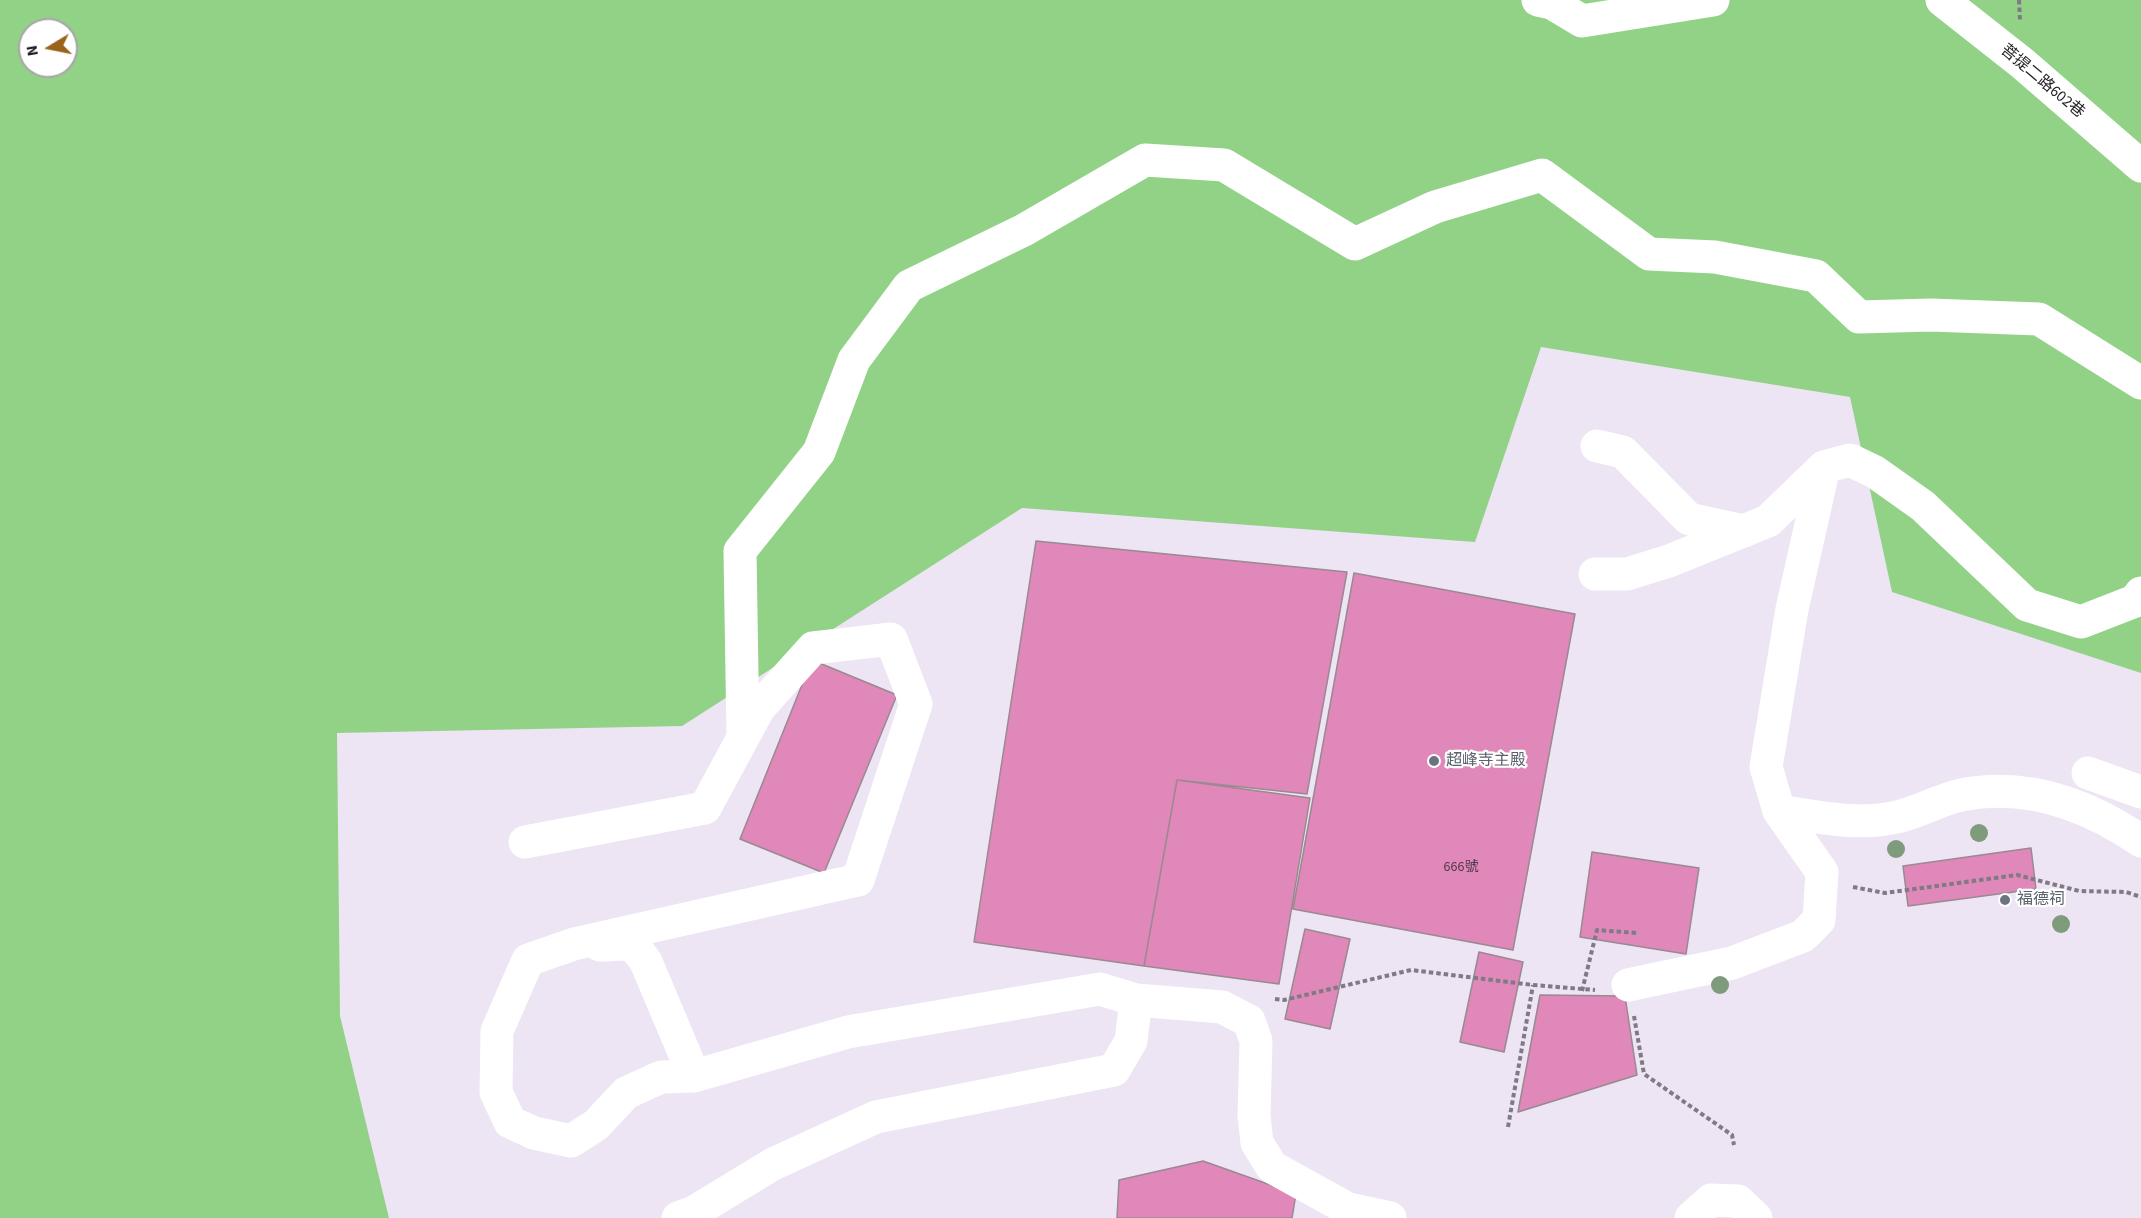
<!DOCTYPE html>
<meta charset="utf-8">
<style>
body{margin:0}
#map{position:relative;width:2141px;height:1218px;overflow:hidden;background:#ede4f4;font-family:"Source Sans 3",sans-serif}
canvas{display:block}
.north{position:absolute;left:18px;top:18px;width:60px;height:60px;box-sizing:border-box;background:#fff;border:2px solid #a6a5a7;border-radius:50%;rotate:260deg;font-size:16px;font-weight:700;line-height:24px;text-align:center;color:#211e23}
.north::after{content:'';display:block;margin:auto;width:21px;height:27px;background:#9a621d;clip-path:polygon(50% 0,100% 100%,50% 72%,0 100%)}
</style>
<div id="map">
<canvas width="2141" height="1218"></canvas>
<div class="north">N</div>
</div>
<script>
const ctx = document.querySelector('canvas').getContext('2d');
ctx.lineJoin = 'round';
function paint(path, color) { ctx.fillStyle = color; ctx.fill(path, 'evenodd'); }
function stroke(path, color, width, dash) { ctx.strokeStyle = color; ctx.lineWidth = width; ctx.lineCap = dash ? 'butt' : 'round'; ctx.setLineDash(dash || []); ctx.stroke(path); }
function write(font, color, halo, rows, align = 'center') {
  ctx.font = font + ' "Source Sans 3","Noto Sans TC",sans-serif'; ctx.lineWidth = 4.5; ctx.setLineDash([]); ctx.textBaseline = 'middle'; ctx.strokeStyle = halo; ctx.fillStyle = color; for (const [text, x, y, turn = 0] of rows) {
    ctx.save(); ctx.translate(x, y); ctx.rotate((+turn || 0) * Math.PI / 180); ctx.textAlign = isNaN(turn) ? turn : align; if (halo) ctx.strokeText(text, 0, 0); ctx.fillText(text, 0, 0); ctx.restore();
  }
}
const green = new Path2D(`
 M0,0H2141V673L1892,592L1850,397L1541,347L1475,542L1022,508L682,726L337,733L340,1016L389,1218H0ZM30,30H66V66H30Z`);
const building = new Path2D(`
 M1036,541L1347,572L1307,794L1177,780L1144,966L974,942Z
 M1354,573L1575,614L1513,950L1293,909Z
 M812,660L897,695L824,873L740,839Z
 M1177,780L1310,798L1279,984L1144,966Z
 M2031,848L2036,889L1908,906L1903,866Z
 M1592,852L1699,868L1686,954L1580,937Z
 M1305,929L1350,939L1330,1029L1285,1019Z
 M1479,952L1523,962L1504,1052L1460,1042Z
 M1540,995L1625,996L1637,1075L1518,1112Z
 M1203,1161L1296,1194L1292,1218H1117L1119,1180Z`);
const path = new Path2D(`
 M2019,0L2020,20
 M1853,887L1885,893L2017,875L2079,891L2126,892L2141,897
 M1582,991L1597,930L1637,933
 M1275,999L1284,1000L1411,970L1533,985L1595,990
 M1634,1016L1644,1074L1732,1135L1734,1145
 M1508,1127L1533,985`);
const minor = new Path2D(`
 M1538,0L1552,3L1582,21L1713,0
 M1942,0L2022,63L2141,166
 M1597,446L1623,452L1689,519L1744,531
 M1595,574H1627L1669,561L1768,521L1824,467
 M743,736L740,551L819,452L854,360L909,286L1024,230L1145,160L1224,165L1355,244L1435,207L1542,175L1649,254L1715,257L1816,276L1859,317L1931,315L2039,319L2141,383
 M2088,773L2141,792
 M1779,811C1817,817 1858,826 1897,817C1919,812 1939,800 1961,795C2027,782 2087,804 2141,841
 M525,842L705,808L759,708L813,648L891,639L916,704L858,880L574,944L528,960L497,1031L496,1092L510,1122L534,1133L571,1141L596,1125L626,1093L661,1077L694,1076L848,1032L1100,989L1136,1000L1131,1041L1114,1070L876,1117L773,1164L694,1212L678,1218
 M600,945C626,945 630,938 646,962L694,1076
 M1628,985L1732,963L1803,936L1819,920L1822,872L1779,811L1766,767L1792,609L1824,467L1850,460L1875,472L1923,506L2027,605L2081,622L2135,601L2141,593
 M1136,1000L1222,1007L1249,1021L1256,1041L1254,1116L1257,1143L1272,1167L1348,1209L1390,1218
 M1691,1218L1711,1200L1738,1201L1756,1218`);
const trees = [
 [1979,833],
 [1896,849],
 [2061,924],
 [1720,985]
];
const markers = [
 [1434,761,6,"#6b7280"],
 [2005,900,6,"#6b7280"]
];
const numberNames = [
 ["666號",1461,868]
];
const streetNames = [
 ["菩提二路602巷",2042,82,40]
];
const worshipNames = [
 ["超峰寺主殿",1446,761],
 ["福德祠",2017,900]
];
paint(green, '#92d287');
paint(building, '#df88b9');
stroke(building, '#998991', 1.5);
stroke(path, '#807a84', 4, [4.5, 3]);
stroke(minor, '#fff', 33);
ctx.fillStyle = '#7e9b7b';
for (const [x, y] of trees) { ctx.beginPath(); ctx.arc(x, y, 9, 0, 2 * Math.PI); ctx.fill(); }
for (const [x, y, r, color] of markers) { const dot = new Path2D(); dot.arc(x, y, r, 0, 2 * Math.PI); ctx.fillStyle = color; ctx.fill(dot); stroke(dot, '#fff', 2); }
write('14px', '#503848', null, numberNames);
write('16px', '#211e23', '#fff', streetNames);
write('16px', '#5b616d', '#fff', worshipNames, 'left');
</script>
